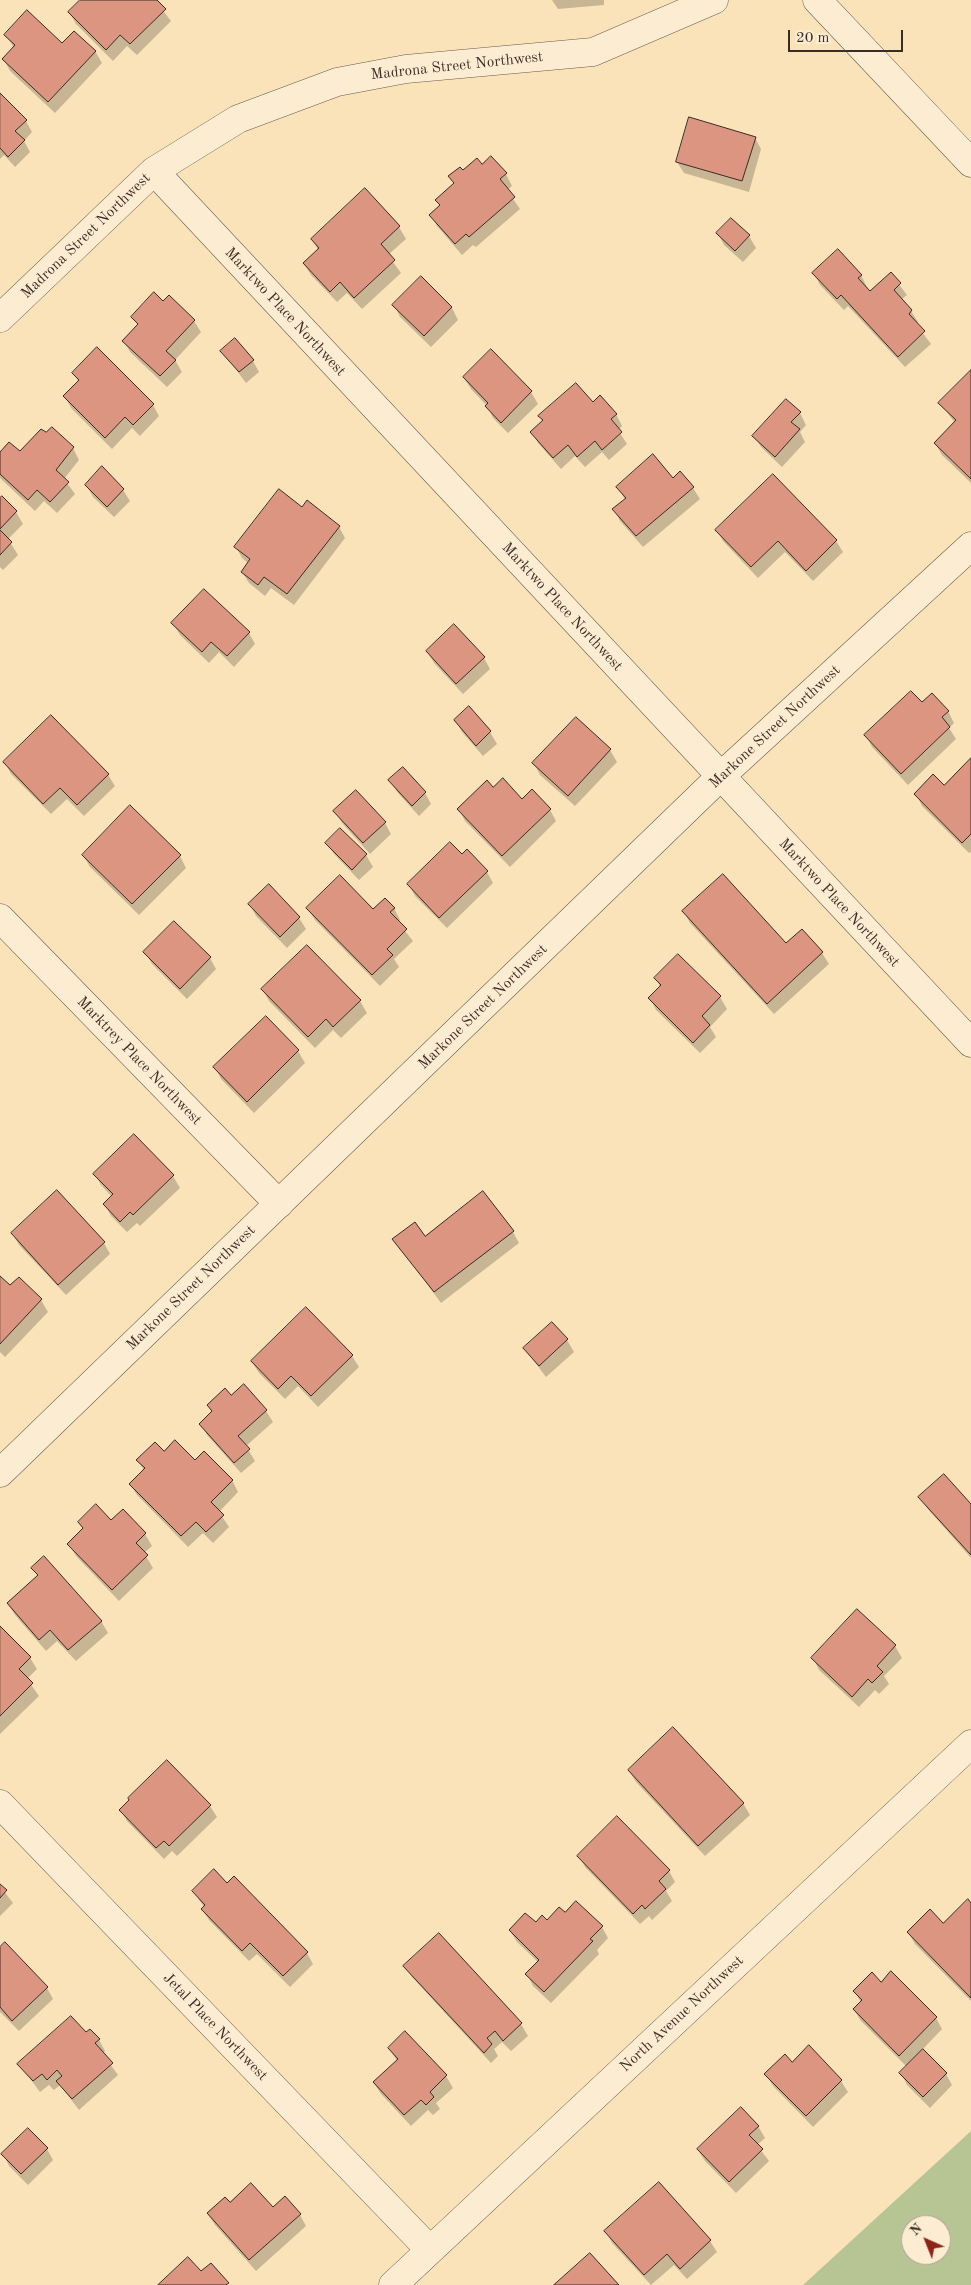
<!DOCTYPE html>
<style>
body{margin:0}
#map{position:relative;width:971px;height:2285px;overflow:hidden;background:#fae3b9;font-family:"Old Standard TT",serif}
canvas{display:block}
.north{position:absolute;left:901px;top:2215px;width:50px;height:50px;box-sizing:border-box;background:#fcedd2;border:1px solid #aea08d;border-radius:50%;rotate:316deg;font-size:14px;font-weight:700;line-height:20px;text-align:center;color:#392c25}
.north::after{content:'';display:block;margin:auto;width:18px;height:22px;background:#8f2418;clip-path:polygon(50% 0,100% 100%,50% 72%,0 100%)}
.scale{position:absolute;left:788px;top:30px;width:115px;height:22px;box-sizing:border-box;border:2px solid #392c25;border-top:0;padding-left:6px;font-size:15px;line-height:18px;white-space:nowrap;color:#392c25;-webkit-text-stroke:4px #fcedd2;paint-order:stroke}
</style>
<div id="map">
<canvas width="971" height="2285"></canvas>
<div class="north">N</div>
<div class="scale">20 m</div>
</div>
<script>
const ctx = document.querySelector('canvas').getContext('2d');
ctx.lineJoin = 'round';
function paint(path, color) { ctx.fillStyle = color; ctx.fill(path, 'evenodd'); }
function stroke(path, color, width, dash) { ctx.strokeStyle = color; ctx.lineWidth = width; ctx.lineCap = dash ? 'butt' : 'round'; ctx.setLineDash(dash || []); ctx.stroke(path); }
function write(font, color, halo, rows, align = 'center') {
  ctx.font = font + ' "Old Standard TT",serif'; ctx.lineWidth = 4.5; ctx.setLineDash([]); ctx.textBaseline = 'middle'; ctx.strokeStyle = halo; ctx.fillStyle = color; for (const [text, x, y, turn = 0] of rows) {
    ctx.save(); ctx.translate(x, y); ctx.rotate((+turn || 0) * Math.PI / 180); ctx.textAlign = isNaN(turn) ? turn : align; if (halo) ctx.strokeText(text, 0, 0); ctx.fillText(text, 0, 0); ctx.restore();
  }
}
const green = new Path2D(`
 M971,2131V2285H803ZM911,2225H941V2255H911Z`);
const shadow = new Path2D(`
 M81,0H155L171,21L137,55L127,46L113,61L76,24L69,12Z
 M552,0H604V5L558,9Z
 M6,35L95,51L102,63L55,113L10,71L4,60L14,48Z
 M0,95L26,121L32,132L24,141L30,152L15,167L4,155L0,159Z
 M755,138L761,149L749,192L684,173L677,162Z
 M482,166L506,174L512,186L507,190L520,209L476,247L473,245L462,255L437,226L431,215L440,206L437,200L455,184L450,177Z
 M365,190L399,227L406,239L388,255L401,273L362,309L347,293L337,302L311,275L304,264L318,250L312,239Z
 M731,220L749,236L756,248L743,262L724,245L718,234Z
 M814,273L861,275L870,293L891,274L907,295L901,300L911,311L918,322L916,324L931,344L905,367L848,306L844,310L820,285Z
 M421,278L452,308L458,320L431,347L400,317L394,305Z
 M169,297L194,321L201,332L175,360L182,372L167,387L130,352L124,341L138,326L133,317L163,303Z
 M222,351L253,361L259,372L246,383Z
 M491,351L531,392L538,404L508,433L493,418L487,406L471,389L464,378Z
 M971,372V483L942,455L935,443L955,423L940,403Z
 M73,373L153,405L159,416L140,436L132,428L112,449L71,408L65,397L79,382Z
 M592,403L616,414L622,426L618,430L627,444L609,460L602,452L585,467L575,456L561,469L538,443L532,432L543,422L540,416Z
 M800,413L806,425L800,432L805,442L782,467L761,447L754,436Z
 M73,448L79,460L64,479L75,494L57,513L44,501L35,511L0,478V454Z
 M102,468L123,490L130,501L114,517L93,497L86,485Z
 M673,479L693,488L700,499L643,547L620,521L614,509L625,500L618,487Z
 M2,498L16,512L23,524L8,539L18,555L3,570L0,567V500Z
 M302,509L339,527L345,538L294,605L271,588L265,596L249,583L242,572L248,563L242,558L236,547Z
 M717,530L836,541L843,552L813,581L785,552L758,578L723,541Z
 M173,623L249,633L255,644L234,667L219,652L209,663L180,635Z
 M427,651L484,658L490,669L463,694L434,663Z
 M469,708L490,732L497,744L483,756L462,732L455,720Z
 M948,711L954,723L949,728L956,739L908,785L872,747L866,735Z
 M51,717L108,775L115,786L84,816L67,799L51,814L11,774L5,762Z
 M576,718L610,750L617,762L575,806L540,775L534,763Z
 M971,760V852L969,853L922,806L916,794L944,787Z
 M390,780L425,793L431,804L419,816L397,792Z
 M493,789L550,810L556,821L510,867L465,821L459,809Z
 M335,811L385,823L391,834L370,854L342,823Z
 M327,843L366,855L373,867L359,880L334,854Z
 M83,855L180,856L186,868L139,915L90,867Z
 M462,856L487,872L493,883L447,928L415,896L409,884Z
 M250,904L299,918L306,929L287,948L256,916Z
 M394,908L400,920L398,922L413,941L394,959L399,967L380,986L315,920L308,909L373,910Z
 M684,911L786,945L822,953L829,964L774,1014L690,923Z
 M307,946L360,1001L367,1013L341,1038L333,1030L315,1048L269,1001L263,990Z
 M145,952L210,958L216,969L187,999L152,964Z
 M656,978L720,997L727,1009L710,1027L716,1037L700,1053L656,1010L650,998L660,987Z
 M266,1018L298,1051L305,1063L254,1113L221,1079L215,1067Z
 M134,1136L173,1176L180,1188L140,1226L137,1223L127,1232L111,1216L105,1204L112,1197L101,1185L95,1174Z
 M513,1232L519,1243L441,1303L394,1239Z
 M12,1233L104,1243L110,1254L66,1295L19,1245Z
 M0,1278L10,1287L19,1278L41,1300L48,1312L5,1357L0,1352Z
 M552,1323L567,1340L574,1352L546,1377L524,1348Z
 M352,1356L359,1367L318,1407L298,1386L285,1399L259,1373L252,1362Z
 M244,1386L266,1411L273,1422L246,1446L255,1461L241,1473L207,1435L201,1424L212,1413L208,1405L231,1397Z
 M164,1453L194,1462L232,1480L238,1492L219,1512L229,1527L213,1543L203,1533L188,1547L137,1495L130,1484L144,1471L138,1460Z
 M920,1497L971,1506V1558L927,1508Z
 M123,1511L145,1534L152,1546L144,1553L153,1568L119,1601L76,1556L69,1544L84,1530L79,1523L111,1522Z
 M33,1568L101,1621L108,1633L76,1661L57,1641L46,1651L15,1615L8,1604L38,1577Z
 M857,1611L895,1646L902,1658L884,1676L889,1684L879,1694L875,1690L859,1707L819,1670L813,1658Z
 M0,1627L30,1658L37,1669L27,1679L39,1696L0,1734Z
 M167,1761L210,1806L217,1817L177,1856L172,1851L164,1859L127,1821L121,1810Z
 M629,1771L743,1803L750,1815L705,1856L636,1782Z
 M579,1856L669,1871L675,1882L666,1891L672,1901L652,1920L649,1916L640,1924L585,1867Z
 M227,1884L307,1953L313,1964L290,1987L257,1954L249,1961L209,1920L202,1909L204,1907L193,1891Z
 M0,1886L13,1903L0,1916Z
 M971,1904V2001L915,1944L908,1932L943,1924Z
 M565,1914L602,1927L608,1938L597,1950L599,1954L551,2003L533,1986L527,1974L538,1962L517,1942L510,1931L547,1922Z
 M439,1935L521,2024L528,2036L511,2051L502,2042L494,2049L498,2056L491,2063L412,1977L405,1966Z
 M0,1949L47,1988L53,1999L19,2031L0,2012Z
 M881,1983L936,2018L942,2029L922,2050L946,2074L952,2085L930,2108L907,2085L901,2073L907,2067L861,2021L854,2010L861,2003L855,1991Z
 M405,2033L446,2076L453,2088L436,2103L440,2109L433,2115L428,2110L411,2126L381,2094L374,2083L397,2061L389,2048Z
 M86,2034L99,2040L105,2051L103,2054L118,2075L79,2110L60,2085L54,2090L49,2085L40,2092L19,2064Z
 M792,2064L841,2081L848,2092L813,2127L773,2086L766,2074Z
 M758,2126L765,2138L757,2145L769,2161L736,2193L705,2161L698,2150Z
 M47,2149L53,2160L28,2185L9,2166L3,2154Z
 M659,2183L710,2241L717,2252L687,2279L674,2265L651,2285L612,2243L606,2232Z
 M230,2204L300,2215L306,2226L256,2271L215,2225L208,2214Z`);
const building = new Path2D(`
 M80,0H157L166,9L130,44L120,35L106,50L68,12Z
 M27,10L62,43L74,31L96,51L48,102L2,59L15,45L4,35Z
 M0,93L27,120L15,131L25,140L8,157L0,148Z
 M689,117L756,137L742,181L676,162Z
 M491,156L507,173L500,179L515,197L469,237L466,234L455,244L429,215L440,205L435,200L454,183L448,176L460,167L463,170L477,158L482,164Z
 M365,188L400,226L381,244L395,260L354,298L340,282L330,292L303,263L319,248L311,239Z
 M731,218L750,235L735,251L716,233Z
 M838,249L862,275L858,278L870,291L891,272L901,283L894,290L912,310L909,314L925,331L898,357L841,295L837,299L812,273Z
 M421,276L452,307L424,336L392,305Z
 M154,292L163,301L169,295L195,320L166,351L176,360L160,376L122,341L138,324L131,317Z
 M235,338L254,360L239,372L220,351Z
 M97,347L154,404L133,425L125,417L105,438L63,396L79,380L72,373Z
 M491,349L532,391L501,423L485,406L488,403L463,377Z
 M971,370V479L934,443L956,420L938,403Z
 M576,383L593,402L600,395L617,414L611,419L622,432L602,450L595,441L577,457L568,445L553,458L530,432L543,420L538,416Z
 M786,399L801,412L791,422L800,429L775,457L752,436Z
 M52,427L74,447L56,470L69,482L50,502L37,490L28,500L0,474V452L9,442L20,451L41,429L46,432Z
 M653,454L673,478L680,471L694,487L636,536L612,509L626,498L616,487Z
 M102,466L124,489L107,507L85,485Z
 M773,474L837,540L806,571L778,541L751,567L715,530Z
 M279,489L302,507L307,500L340,526L287,594L264,577L258,585L241,572L250,559L234,547Z
 M2,496L17,511L0,529V498Z
 M0,530L12,542L0,555Z
 M204,589L250,632L227,656L211,642L202,652L171,623Z
 M454,624L485,657L456,684L426,651Z
 M911,691L922,702L932,693L949,711L942,717L950,727L901,774L864,735Z
 M469,706L491,731L476,746L454,720Z
 M51,715L109,774L77,805L60,788L43,804L3,762Z
 M576,717L611,749L568,796L532,763Z
 M971,758V834L962,843L914,794L933,774L944,785Z
 M403,767L426,792L412,806L388,780Z
 M503,778L522,799L532,789L551,809L502,856L457,809L487,780L493,787Z
 M356,790L386,822L363,843L333,811Z
 M130,805L181,855L132,904L82,855Z
 M340,828L367,854L352,870L325,843Z
 M450,842L462,854L467,849L488,871L439,918L407,884Z
 M723,874L786,943L802,929L823,952L767,1004L682,911Z
 M340,875L373,909L385,898L395,908L390,912L407,929L387,949L393,955L372,975L306,908Z
 M269,884L300,917L280,937L248,904Z
 M174,921L211,957L180,989L143,952Z
 M307,945L361,1000L333,1027L326,1019L308,1037L261,989Z
 M678,954L721,996L702,1016L710,1025L693,1043L648,998L661,985L654,978Z
 M266,1016L299,1050L247,1102L213,1067Z
 M134,1134L174,1175L133,1215L130,1212L120,1222L103,1204L113,1194L93,1174Z
 M57,1190L105,1242L58,1285L11,1233Z
 M483,1191L514,1231L434,1292L392,1239L415,1222L425,1236Z
 M0,1276L10,1285L19,1277L42,1299L0,1344Z
 M306,1307L353,1355L311,1396L291,1376L278,1389L251,1361Z
 M552,1322L568,1339L539,1366L523,1348Z
 M244,1384L267,1410L238,1436L250,1449L234,1463L199,1424L212,1411L207,1405L225,1388L231,1395Z
 M175,1440L195,1460L204,1451L233,1480L211,1502L224,1515L206,1532L196,1522L181,1536L129,1484L145,1468L136,1460L155,1442L164,1451Z
 M944,1474L971,1504V1555L918,1497Z
 M96,1504L111,1520L123,1509L146,1533L136,1543L148,1555L112,1590L67,1544L83,1528L78,1522Z
 M44,1556L102,1621L68,1650L50,1630L39,1640L7,1603L38,1575L31,1568Z
 M857,1609L896,1645L877,1666L883,1672L872,1683L868,1679L852,1697L811,1658Z
 M0,1626L31,1657L19,1669L33,1683L0,1716Z
 M673,1727L744,1803L698,1846L628,1770Z
 M167,1760L211,1805L169,1846L164,1841L156,1848L119,1810L129,1800L128,1798Z
 M617,1816L670,1870L659,1881L666,1889L645,1909L642,1905L633,1914L577,1856Z
 M214,1869L227,1883L234,1876L308,1952L283,1976L250,1943L242,1951L201,1909L205,1905L192,1891Z
 M0,1884L7,1890L0,1898Z
 M968,1899L971,1903V1998L907,1932L930,1909L943,1923Z
 M576,1901L603,1926L590,1939L593,1941L544,1992L525,1974L539,1960L509,1930L525,1913L536,1922L542,1915L547,1920L559,1907L565,1912Z
 M439,1933L522,2023L503,2041L495,2031L487,2038L492,2044L484,2053L403,1966Z
 M5,1942L48,1987L12,2021L0,2007V1947Z
 M891,1971L937,2017L899,2056L853,2009L862,2000L853,1991L872,1972L881,1982Z
 M71,2016L86,2032L90,2029L100,2039L95,2043L113,2063L72,2099L56,2081L62,2076L57,2070L47,2080L42,2074L33,2081L17,2064Z
 M405,2031L447,2075L430,2092L434,2097L426,2105L421,2100L404,2115L373,2082L398,2059L388,2048Z
 M809,2045L842,2080L806,2116L764,2074L785,2054L792,2062Z
 M923,2049L947,2073L923,2097L899,2073Z
 M741,2107L759,2126L749,2135L763,2149L729,2182L697,2149Z
 M28,2128L48,2148L21,2174L1,2154Z
 M659,2182L711,2240L680,2269L667,2254L644,2275L604,2231Z
 M251,2183L273,2207L285,2196L301,2214L249,2260L207,2213L225,2197L230,2202Z
 M590,2253L619,2285H554Z
 M188,2257L201,2271L211,2263L229,2283L226,2285H158Z`);
const street = new Path2D(`
 M817,0L971,163
 M154,171L971,1043
 M0,318L154,171L238,119L337,82L406,69L593,52L714,0
 M0,918L279,1204
 M0,1473L721,776L971,546
 M0,1804L430,2250
 M393,2285L971,1744`);
const streetNames = [
 ["Madrona Street Northwest",457,66,-6],
 ["Madrona Street Northwest",86,236,-44],
 ["Marktwo Place Northwest",285,312,47],
 ["Marktwo Place Northwest",562,607,47],
 ["Markone Street Northwest",775,727,-43],
 ["Marktwo Place Northwest",839,903,47],
 ["Markone Street Northwest",483,1007,-44],
 ["Marktrey Place Northwest",139,1061,46],
 ["Markone Street Northwest",191,1288,-44],
 ["North Avenue Northwest",682,2014,-43],
 ["Jetal Place Northwest",215,2027,46]
];
paint(green, '#b7c594');
paint(shadow, '#0003');
paint(building, '#dc9580');
stroke(building, '#392c25', 1);
stroke(street, '#695a4a', 29);
stroke(street, '#fcedd2', 28);
write('15px', '#392c25', '#fcedd2', streetNames);
</script>
